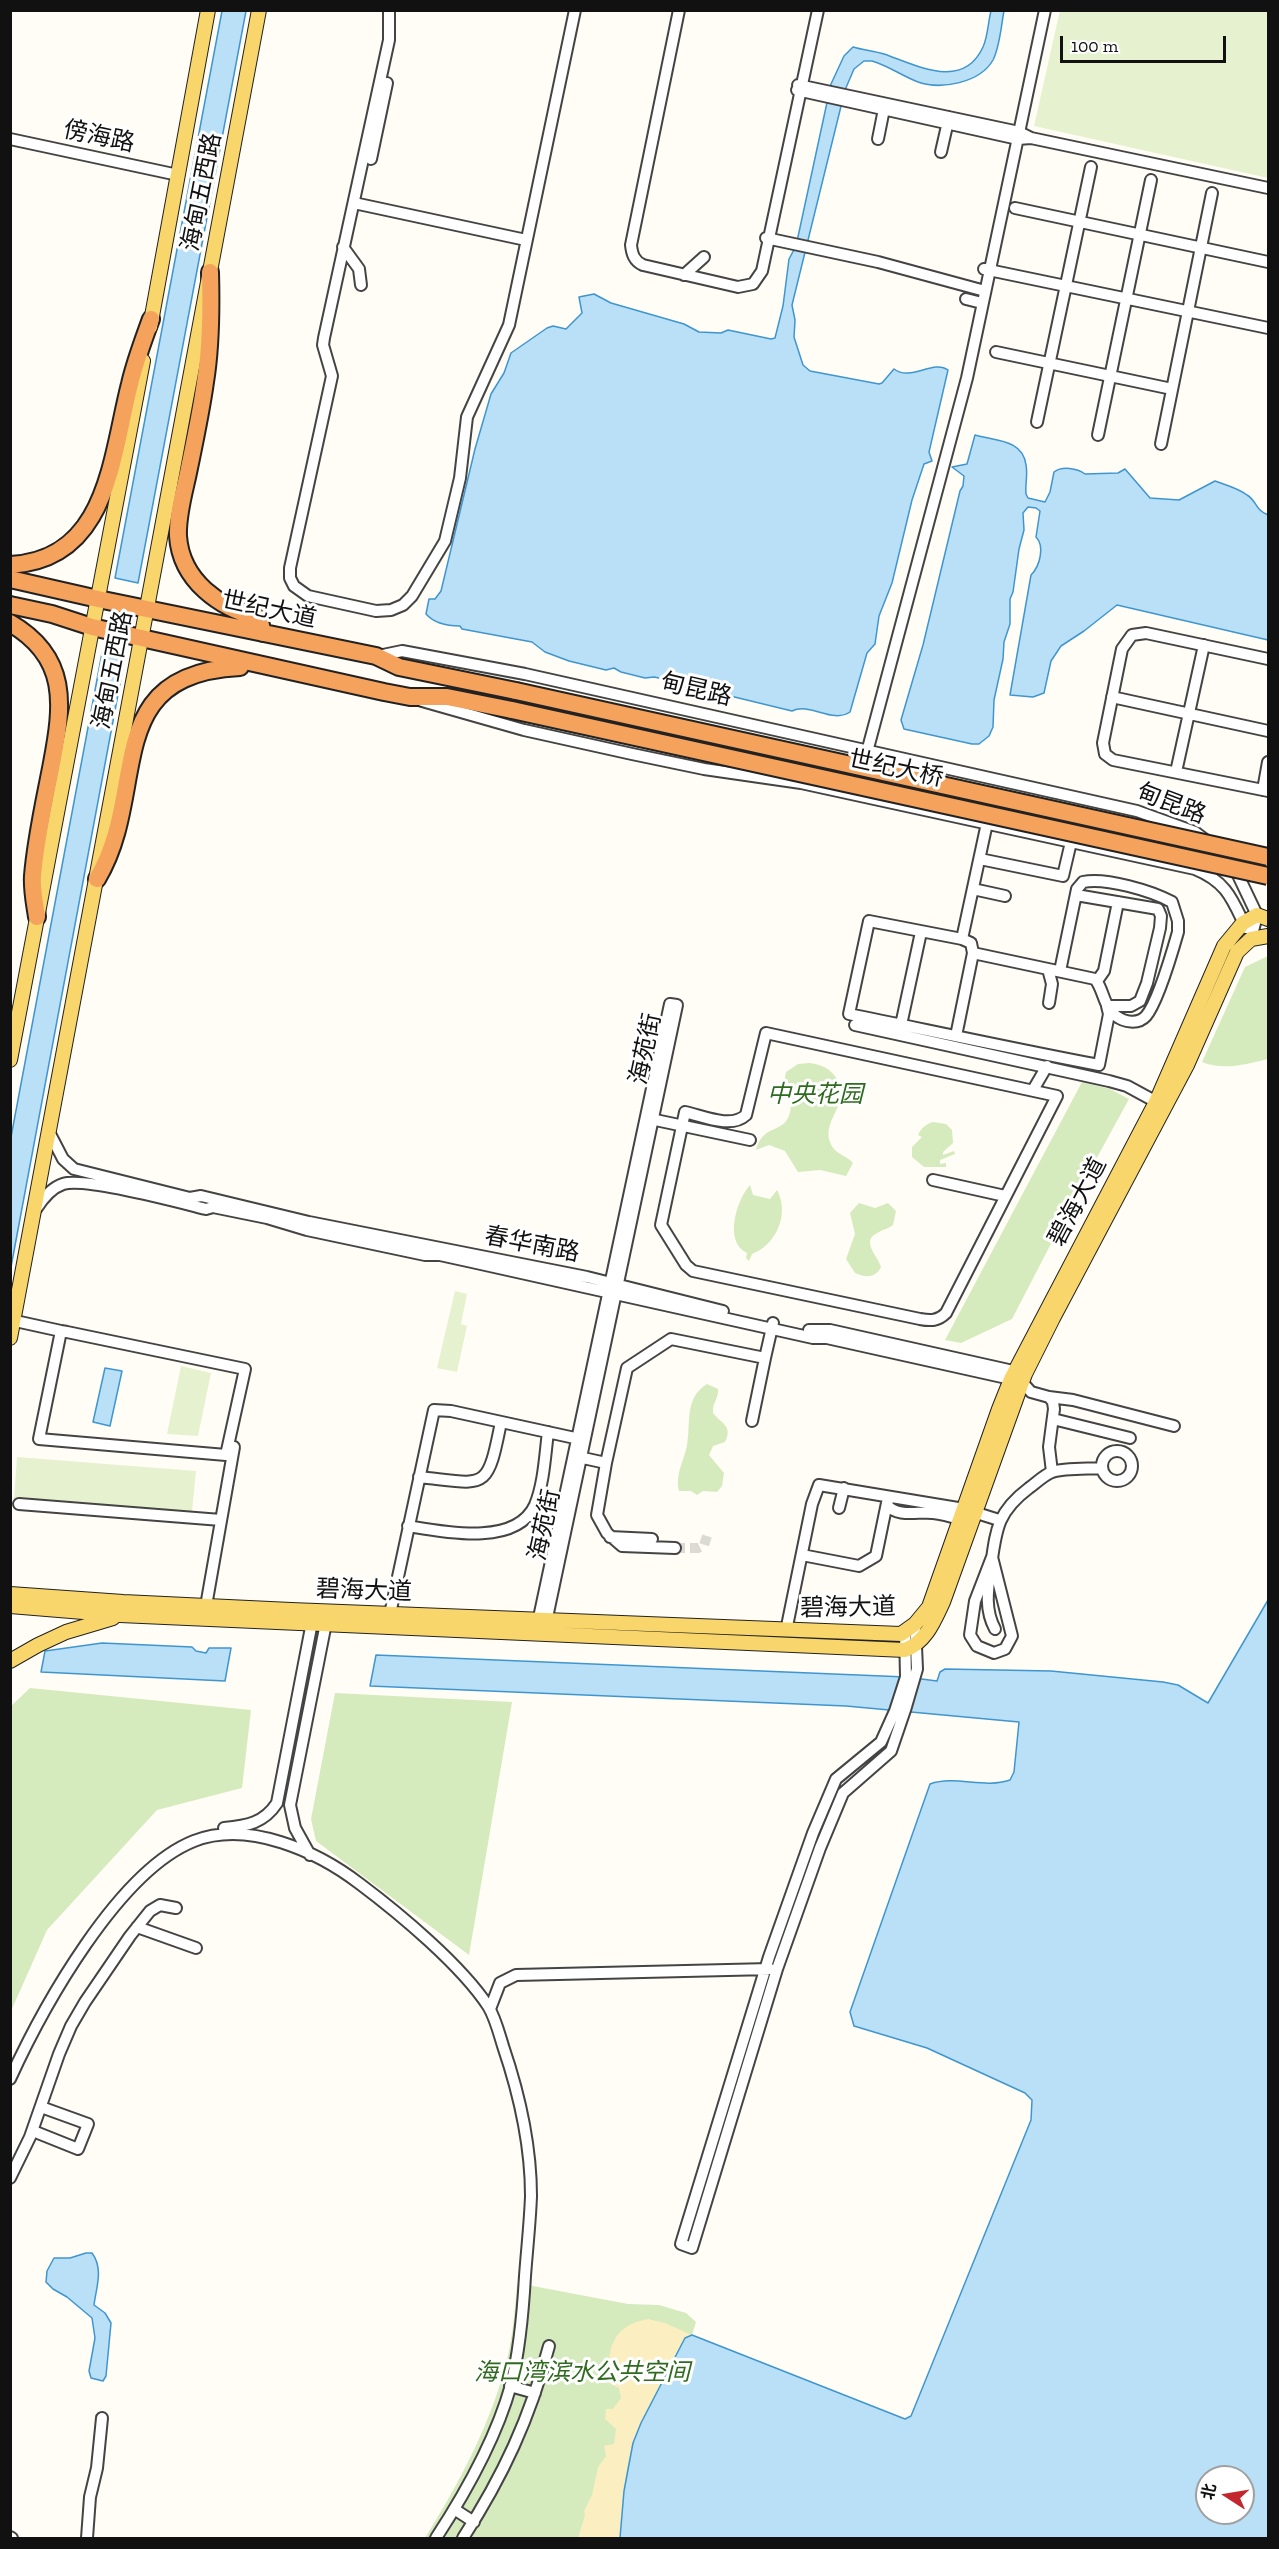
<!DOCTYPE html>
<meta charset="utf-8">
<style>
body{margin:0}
#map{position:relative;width:1279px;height:2549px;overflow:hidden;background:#fffdf5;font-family:"Zilla Slab","Noto Sans SC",serif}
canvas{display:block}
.frame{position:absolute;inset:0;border:12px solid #111;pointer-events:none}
.north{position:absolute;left:1195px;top:2465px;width:60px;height:60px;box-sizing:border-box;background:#fff;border:2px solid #a0a0a0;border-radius:50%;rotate:282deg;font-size:16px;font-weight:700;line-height:24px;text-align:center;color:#111}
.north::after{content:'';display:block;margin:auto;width:21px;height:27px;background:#c4262e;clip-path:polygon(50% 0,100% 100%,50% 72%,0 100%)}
.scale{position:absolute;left:1060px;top:36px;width:166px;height:27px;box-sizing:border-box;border:3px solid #111;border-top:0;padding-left:8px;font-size:18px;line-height:21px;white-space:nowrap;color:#111;-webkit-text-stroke:4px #fff;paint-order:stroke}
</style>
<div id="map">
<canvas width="1279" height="2549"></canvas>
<div class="frame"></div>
<div class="north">北</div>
<div class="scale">100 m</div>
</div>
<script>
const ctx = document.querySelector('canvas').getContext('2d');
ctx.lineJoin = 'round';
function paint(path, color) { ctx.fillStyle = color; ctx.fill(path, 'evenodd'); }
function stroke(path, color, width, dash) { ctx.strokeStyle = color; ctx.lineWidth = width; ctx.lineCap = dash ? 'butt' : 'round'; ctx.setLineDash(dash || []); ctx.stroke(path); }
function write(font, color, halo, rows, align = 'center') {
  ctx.font = font + ' "Zilla Slab","Noto Sans SC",serif'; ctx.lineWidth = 6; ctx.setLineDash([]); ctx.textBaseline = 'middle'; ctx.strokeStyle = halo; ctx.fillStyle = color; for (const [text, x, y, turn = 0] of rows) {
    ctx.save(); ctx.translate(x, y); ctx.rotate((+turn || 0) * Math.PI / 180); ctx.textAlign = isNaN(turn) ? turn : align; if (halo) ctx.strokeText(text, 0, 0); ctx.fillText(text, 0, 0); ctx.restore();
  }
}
const green = new Path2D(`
 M1268,956V1059C1247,1064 1223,1071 1202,1062L1245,967Z
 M809,1063C819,1064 828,1067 834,1075C855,1102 822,1117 830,1142C834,1154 846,1155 853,1163L846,1176L820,1170L798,1172L785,1151L769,1145L756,1150C763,1125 780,1133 788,1118C797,1101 781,1089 786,1072L798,1064Z
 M1082,1082L1110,1089L1129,1099L1071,1205L1012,1319L961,1343L945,1340Z
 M933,1122L946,1124L952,1130L953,1143L943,1152V1155L954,1151L955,1154L940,1160V1164L946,1163V1167H924L912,1157V1147L922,1137L918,1135C921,1128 926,1124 933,1122Z
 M750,1185L753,1195L770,1199L777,1190C790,1214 776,1245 752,1254L749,1261L746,1258L747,1253C723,1242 737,1199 750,1185Z
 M859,1203L875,1208L888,1203L896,1211L893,1225C888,1229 884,1229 879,1232C859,1241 878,1255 881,1267C876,1278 865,1278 855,1273L846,1259L855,1234L850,1213Z
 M707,1384L718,1389C719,1398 712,1403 713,1413C722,1424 733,1426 725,1442L713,1446L709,1455L724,1473L722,1486L717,1492L703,1491L697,1495L691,1491H679C675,1473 684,1462 687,1445C691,1423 684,1398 707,1384Z
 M30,1688L251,1710L242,1788L157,1810L47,1930L11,2011V1706Z
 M335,1693L512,1702L469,1955L316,1841L311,1819Z
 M517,2283L628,2304L659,2305L686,2313L696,2322L692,2335L685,2338L641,2423L633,2443L620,2538H425C459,2483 491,2424 507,2360C513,2335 515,2309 517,2283Z`);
const sand = new Path2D(`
 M648,2319L665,2323L692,2335L685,2338L679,2348C665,2379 644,2410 633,2443C623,2474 624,2506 620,2538H578L585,2515L584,2511L592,2495L598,2467L606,2456L604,2446L614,2444L616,2429L605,2419L606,2409H613L621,2398L619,2388L609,2383C607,2349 611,2326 648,2319Z`);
const pitch = new Path2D(`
 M1060,10L1268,11V178L1034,126Z
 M455,1291L467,1294L461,1324L467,1326L457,1372L437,1368Z
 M181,1366L211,1373L198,1436L167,1434Z
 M17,1457L196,1471L192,1512L14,1499Z`);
const water = new Path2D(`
 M222,11H246L138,583L115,578Z
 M991,11H1004C1001,26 1000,46 993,60C980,83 941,90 918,82C902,76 889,66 872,61H864L854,69L845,90L792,305L795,320L794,337L803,365L810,371L879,384L882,383L894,369C911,382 933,359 948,370L929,452L932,461L924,464L912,500L892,583L879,616L875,644L867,653L850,712C832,724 810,702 792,711L718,693L696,690L679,686L673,681L654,677L645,678L621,672L614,668L606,670L569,661L545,652L532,642L462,629L460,626C447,626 434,623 426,614L429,599H435L441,591L475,449L491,394L504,373L511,353L547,328L553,326L566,329L582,313L579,297L594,294L611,303L684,324L699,332L721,333L728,330L771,339L775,338L783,306L789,259L796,246L831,84L844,56L853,47C863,50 874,51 884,54C916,65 963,91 983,47C988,36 988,22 991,11Z
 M975,435C995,441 1023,439 1026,465C1028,475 1025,484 1026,494L1028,498L1045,502L1050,492L1054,472C1062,466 1077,468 1085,474L1118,473L1125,469L1150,498L1179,500L1215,481C1226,485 1238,488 1247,495C1257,501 1255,510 1268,515V640L1117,605L1084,631L1061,646L1051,661L1044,693L1033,697L1010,695L1031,575C1040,566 1045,546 1036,537L1040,511L1036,508L1028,507L1023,513L1024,530L1019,549L1013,592L1010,599V624L1004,642L1003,659L994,700L993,727L989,736L979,744H972L904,729L901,720L923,645L960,491L963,486L964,476L952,467L967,464Z
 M102,653L125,657L11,1267V1137Z
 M105,1368L122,1371L110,1426L93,1422Z
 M1268,1600V2538H620L624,2491L633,2443L641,2423L685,2338L692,2335L905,2419L911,2416L1031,2120L1032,2100L1025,2093L927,2048L854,2026L850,2012L930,1784C956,1775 984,1789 1010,1780L1014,1772L1019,1722L846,1706L370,1686L376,1655L906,1677L937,1681L940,1672L945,1669L1051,1671L1163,1682L1178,1685L1208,1703ZM1207,2477H1243V2513H1207Z
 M102,1643L192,1647L196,1651L206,1653L209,1648H231L225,1681L41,1672L45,1651Z
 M86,2253H92C104,2269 96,2288 94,2305L105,2313L111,2323L106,2376L103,2381L91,2378L89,2371L95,2338L92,2318L67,2297L53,2289L46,2282L47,2271L54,2258H70Z`);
const minorTunnel = new Path2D(`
 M675,1548H698L704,1545L707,1536`);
const minor = new Path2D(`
 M389,10V40L324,338L323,345L332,376L290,568V578L294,586L308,596L376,611L391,610L403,605L412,596L445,541L460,478L467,417L509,325L575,10
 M679,10L631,245C632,254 634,261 643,265L738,287L753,284L762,271L818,10
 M797,90L1018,139L1031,138L1019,132L798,85
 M1031,138L1268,188
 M10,139L178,175
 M878,139L885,104
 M941,152L949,117
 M371,159L387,83
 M354,203L526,240
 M1015,208L1268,262
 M766,238L878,262L985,291
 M343,247L359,269L361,285
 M984,269L1268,328
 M684,275L704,257
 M966,299L982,303
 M996,352L1172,389
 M1037,422L1091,167
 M1098,435L1151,180
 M1161,444L1212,193
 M378,656L402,651L525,674L1137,811L1195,832L1224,854L1238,875L1257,915L1251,939
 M1268,659L1146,633L1132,635L1122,649L1103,743L1105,754L1113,760L1268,791
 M1112,697L1268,731
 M422,701L524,730L632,754L704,769L801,783L1195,869C1227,882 1232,899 1246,928
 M867,752L967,378L1045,10
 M1176,772L1204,645
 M1263,790L1268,762
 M980,859L1063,876L1071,842
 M973,889L1005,896
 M962,939L987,823
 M973,953L1095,979C1104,990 1103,1006 1116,1016C1124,1022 1138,1025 1146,1016C1158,1002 1172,953 1178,932V921L1172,902C1152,891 1105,877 1083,882L1077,889L1060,971
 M1048,969L1052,984L1049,1003
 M1097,981L1104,971L1118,902
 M855,1025L1109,1081L1127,1086L1162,1105
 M901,1025L921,932
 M766,1033L1057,1096L946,1313C938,1321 931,1321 920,1319L693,1271L686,1265L661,1225L685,1112C703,1116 731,1129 746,1115Z
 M956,1036L973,953L971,943L962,939L869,921L849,1014C932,1031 1015,1049 1099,1065L1109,1014L1107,1006H1131L1140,1001L1147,983L1160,928L1161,916L1158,909L1076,895
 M1033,1090L1047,1066
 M646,1118L750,1140
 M49,1132L63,1159L74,1169L190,1198L201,1196L309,1222L587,1277L723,1311
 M933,1180L1005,1196
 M36,1209C43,1198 51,1188 63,1184C86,1177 178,1202 206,1209L213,1207L267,1218L307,1230L425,1255H440L472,1262L813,1338H827L1011,1379L1022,1382L1031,1392L1049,1397L1053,1402L1054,1409L1049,1447L1052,1472
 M14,1321L20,1322L61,1331L67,1332L245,1369L226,1455L39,1439L61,1331
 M809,1330H830L1022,1373
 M765,1358L773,1323
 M1049,1397L1073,1400L1174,1426
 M1053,1419L1130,1438
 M1102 1466a15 15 0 1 1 30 0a15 15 0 1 1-30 0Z
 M574,1456L606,1463
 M419,1477C486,1484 487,1493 501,1422
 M888,1498L887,1505C898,1518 919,1511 933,1513C944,1514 956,1518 966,1521
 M19,1504L221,1520
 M839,1508L844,1488
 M408,1526C444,1532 516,1547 535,1505C544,1483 545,1455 548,1432
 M610,1537L652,1539
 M675,1548L622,1546L607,1533L597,1515L606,1463L627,1368L671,1339L765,1358L752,1421
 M802,1555L859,1566L876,1556L888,1498
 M992,1557L1012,1636L1005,1649L994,1653L977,1646L970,1635L975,1601Z
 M206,1606L234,1447
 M390,1614L434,1410L451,1411L584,1440
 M537,1627L670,1004L677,1005L545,1627
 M995,1629C984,1609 988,1588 991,1566C996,1530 997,1512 1029,1488C1036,1483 1044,1475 1052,1472C1064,1468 1088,1469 1102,1468
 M786,1631L812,1504L819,1485L964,1509L999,1520
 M905,1631L906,1677L895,1711L881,1742L836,1779L813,1833L769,1957L681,2244L692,2248L777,1969L820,1848L843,1793L891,1751L905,1710L917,1669L915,1624
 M224,1828C247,1826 264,1823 277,1803L313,1617
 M310,1855L295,1828L290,1805L327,1618
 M137,1927L196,1948
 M490,2009L500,1983L516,1975L770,1969
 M10,2079C43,2007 118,1871 194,1841C248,1820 317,1851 360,1884C400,1914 461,1965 488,2006C495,2017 499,2033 503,2046C519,2093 531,2146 531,2196C530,2223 527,2249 525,2276C523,2312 520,2349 511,2385C496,2439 466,2492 436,2538
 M33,2131L78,2149L88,2124L41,2107
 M10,2178L30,2137L59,2054L71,2026L85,2002L130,1936L150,1911L160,1905L176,1908
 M510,2386L535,2393
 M454,2509L474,2522
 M10,2537L12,2538
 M87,2538L90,2497L97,2468L102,2418
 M463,2538C503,2476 530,2418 549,2346`);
const major = new Path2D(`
 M150,327L208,10
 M10,1060L143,361
 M10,1338L259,10
 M10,1594L123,1602L291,1610L901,1634L915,1624L929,1607L999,1409L1011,1379L1156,1102L1224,946L1243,923L1257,915L1268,919
 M10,1606L120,1615L905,1650C926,1642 934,1621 943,1602L1025,1374L1053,1318L1187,1065L1237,952L1251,939L1268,936
 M10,1661L38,1645L66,1632L113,1618`);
const highway = new Path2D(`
 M210,272C211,308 211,345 205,382C201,411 195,439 189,468C185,489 177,513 178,536C181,581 220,608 259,618L263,633
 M10,565C108,560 111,458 130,384C135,362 143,341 151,319
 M10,579L98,599L376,656L399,667L516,691
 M10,605L52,614L92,627L384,692L410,697H447L512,710
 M10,623C69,657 63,705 52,763C45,800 36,838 33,876C32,890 35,903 37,917
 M97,879C150,791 98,674 240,667`);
const highwayBridge = new Path2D(`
 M516,691L1268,857
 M512,710L1268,876`);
const streetNames = [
 ["傍海路",99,137,12],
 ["海甸五西路",202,192,-79],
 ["世纪大道",269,610,12],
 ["海甸五西路",113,670,-79],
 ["甸昆路",696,690,13],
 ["世纪大桥",896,769,12],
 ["甸昆路",1171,804,21],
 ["海苑街",646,1049,-78],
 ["碧海大道",1078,1202,-62],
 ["春华南路",532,1245,11],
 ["海苑街",545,1525,-78],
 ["碧海大道",364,1591,2],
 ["碧海大道",848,1608,-1]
];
const parkNames = [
 ["中央花园",815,1095],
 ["海口湾滨水公共空间",582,2373]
];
paint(green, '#d5ebbd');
paint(sand, '#fbeec1');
paint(pitch, '#e6f2cf');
paint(water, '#b9e0f7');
stroke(water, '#3f96cf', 1.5);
stroke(minorTunnel, '#dbdad3', 10, [10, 5]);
stroke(minor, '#444', 14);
stroke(major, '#222', 16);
stroke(highway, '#222', 20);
stroke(minor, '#fff', 10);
stroke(major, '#f9d66b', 14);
stroke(highway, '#f5a25d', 16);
stroke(highwayBridge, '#222', 20, []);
stroke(highwayBridge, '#f5a25d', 16);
write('24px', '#111', '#fff', streetNames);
write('italic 24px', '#2f6b1f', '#fff', parkNames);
</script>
